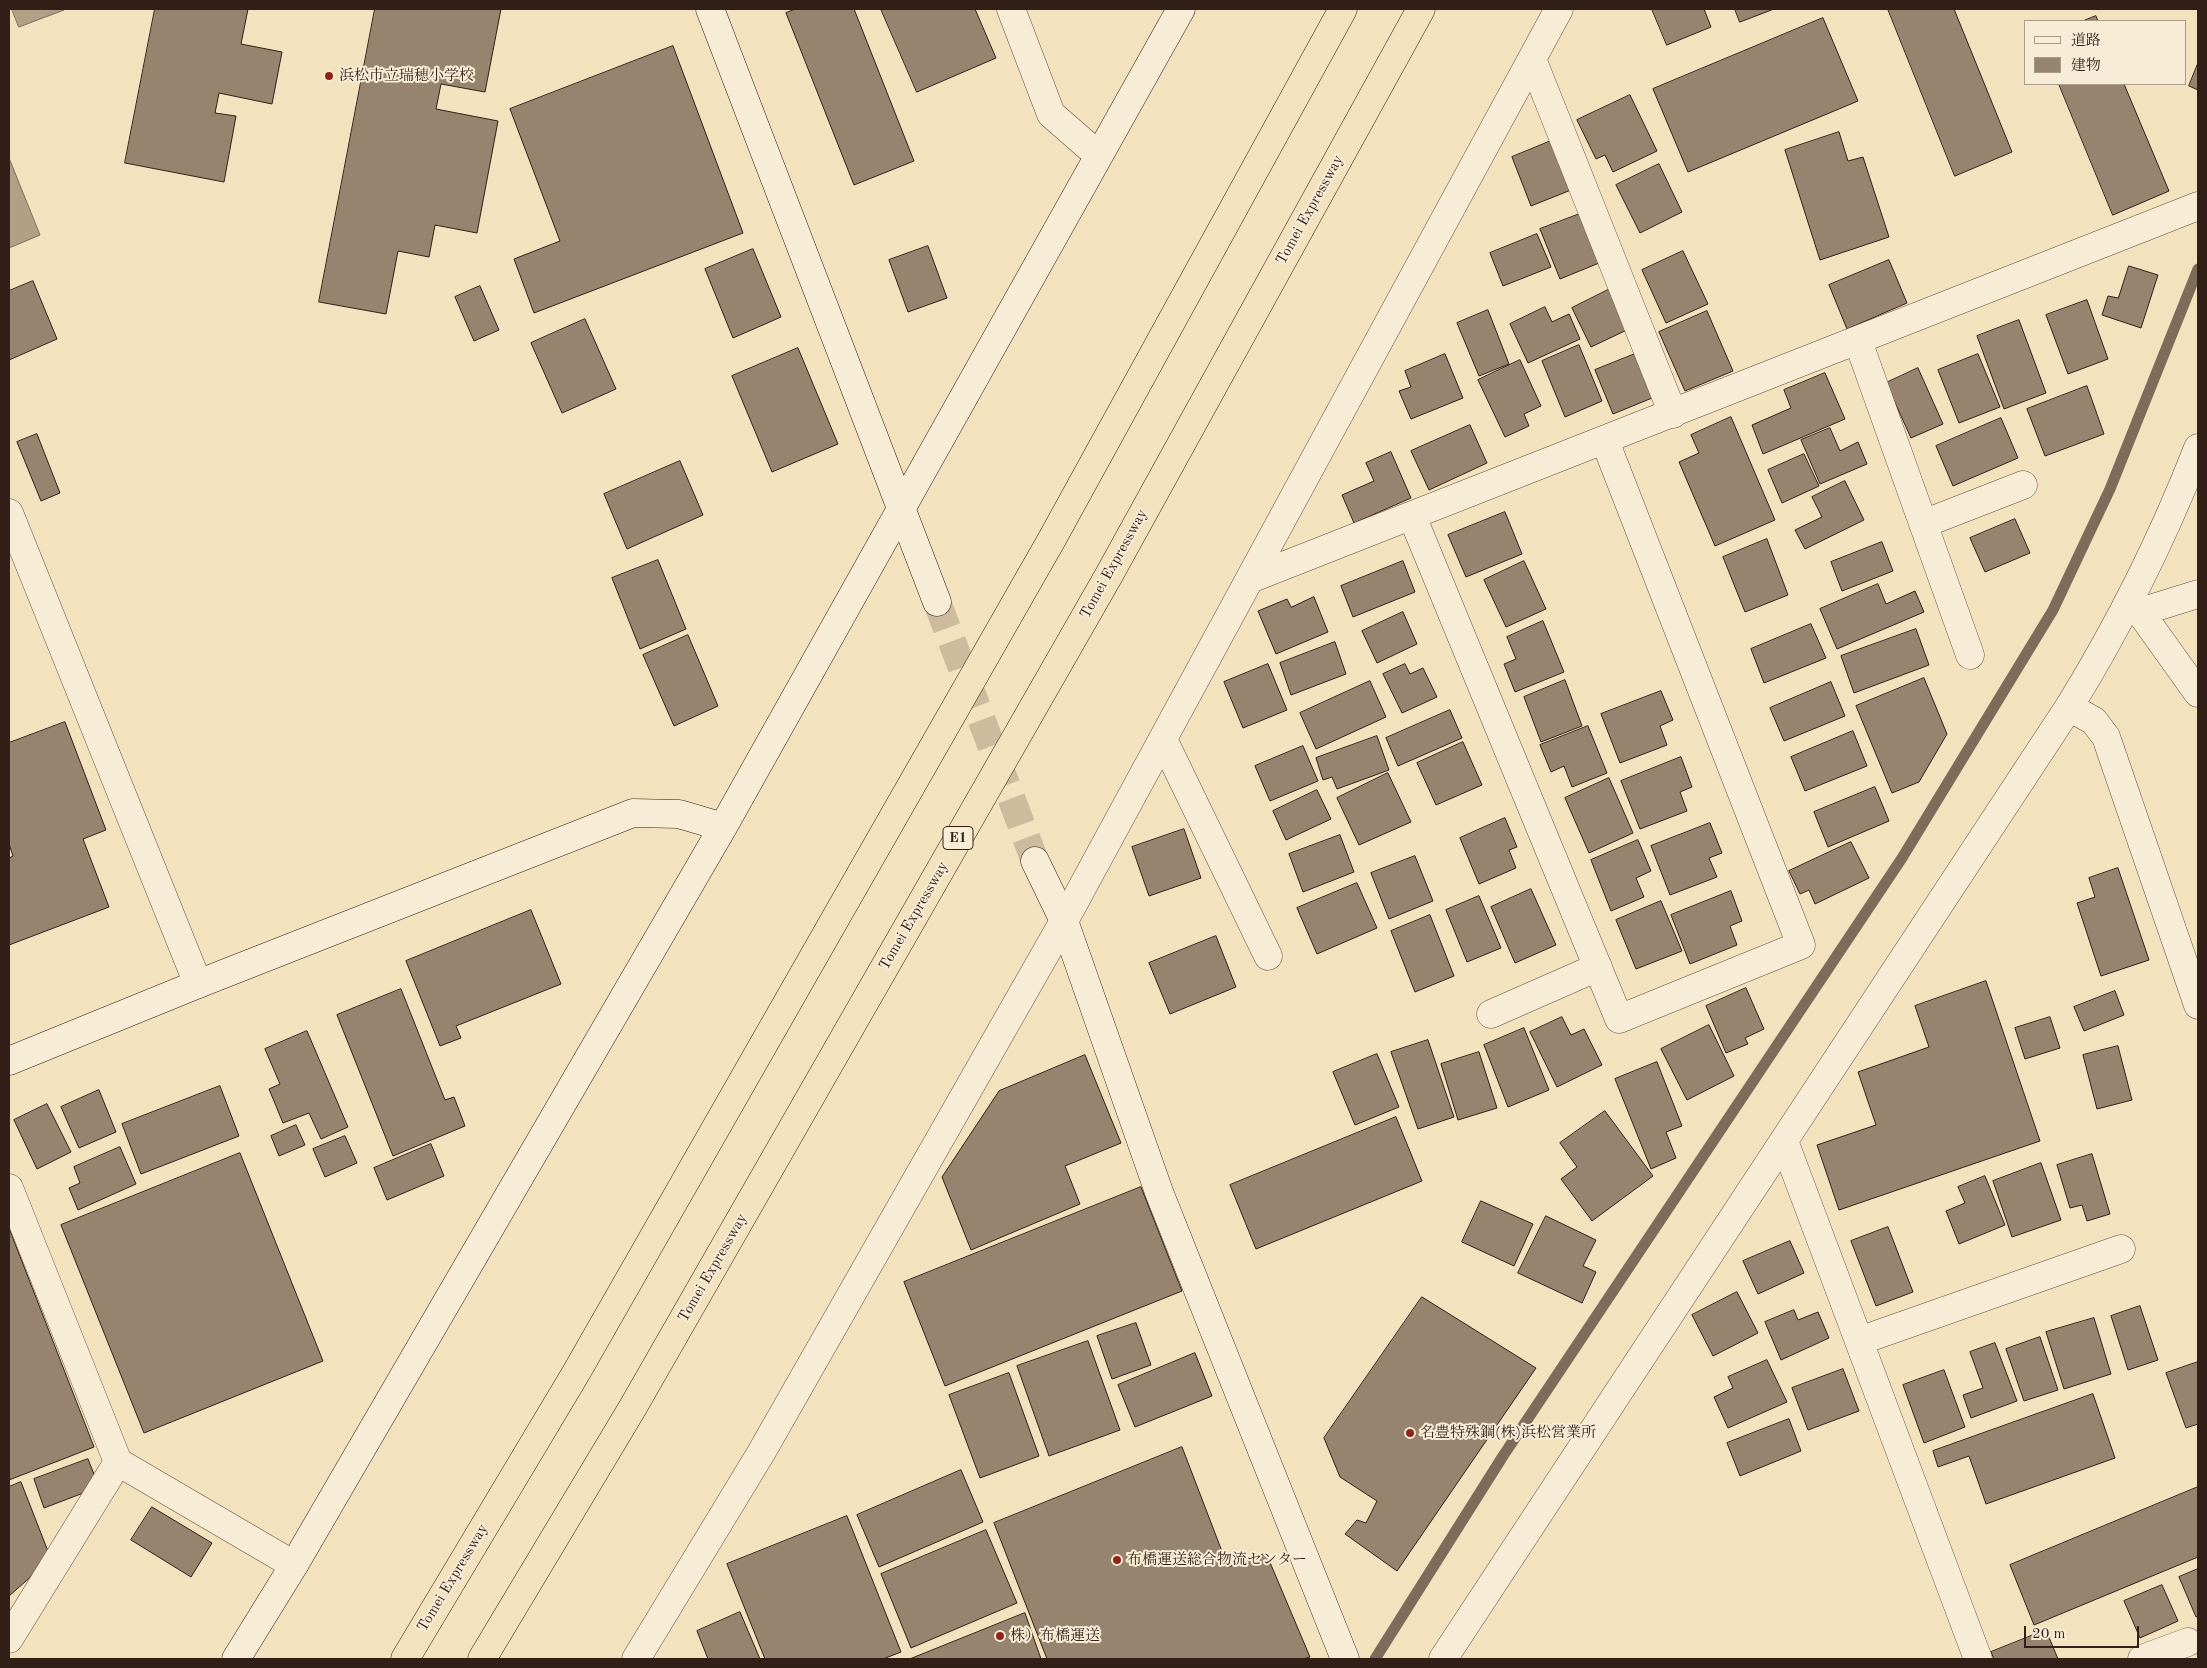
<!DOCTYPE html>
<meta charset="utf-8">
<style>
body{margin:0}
#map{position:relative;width:2207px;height:1668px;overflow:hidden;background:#f2e2be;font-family:"Old Standard TT","Noto Serif JP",serif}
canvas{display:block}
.frame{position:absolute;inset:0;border:10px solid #321f18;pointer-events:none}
.legend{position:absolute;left:2024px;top:20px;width:162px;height:65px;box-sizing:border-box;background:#f7ecd5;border:1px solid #a89a89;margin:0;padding:6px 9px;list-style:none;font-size:15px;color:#321f18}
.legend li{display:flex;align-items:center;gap:10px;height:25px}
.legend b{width:25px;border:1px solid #a89a89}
.scale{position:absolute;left:2024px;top:1626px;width:115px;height:22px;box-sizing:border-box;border:2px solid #321f18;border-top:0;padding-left:6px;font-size:15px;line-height:18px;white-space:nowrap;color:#321f18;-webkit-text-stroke:4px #f7ecd5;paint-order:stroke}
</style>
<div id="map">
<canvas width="2207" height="1668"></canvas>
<div class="frame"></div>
<ul class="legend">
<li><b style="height:6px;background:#f7ecd5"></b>道路</li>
<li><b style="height:14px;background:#96846e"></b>建物</li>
</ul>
<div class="scale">20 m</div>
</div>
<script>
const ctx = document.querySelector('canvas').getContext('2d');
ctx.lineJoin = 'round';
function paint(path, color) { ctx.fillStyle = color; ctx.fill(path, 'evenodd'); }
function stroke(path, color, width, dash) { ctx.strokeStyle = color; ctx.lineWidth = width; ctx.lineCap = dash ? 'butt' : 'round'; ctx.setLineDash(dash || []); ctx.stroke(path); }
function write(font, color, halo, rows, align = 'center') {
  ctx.font = font + ' "Old Standard TT","Noto Serif JP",serif'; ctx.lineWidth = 4; ctx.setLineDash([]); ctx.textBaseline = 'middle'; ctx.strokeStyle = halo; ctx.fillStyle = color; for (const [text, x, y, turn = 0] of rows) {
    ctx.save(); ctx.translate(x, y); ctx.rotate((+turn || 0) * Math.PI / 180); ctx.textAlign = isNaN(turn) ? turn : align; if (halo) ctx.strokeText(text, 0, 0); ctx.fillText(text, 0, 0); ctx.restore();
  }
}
const water = new Path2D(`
 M12,9H64V10L19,27Z
 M9,158L40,235L9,248Z`);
const stream = new Path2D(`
 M1375,1659L1503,1456L1902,858L2053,610L2110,489L2198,269`);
const building = new Path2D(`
 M155,9H248L241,44L282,52L272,104L219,93L215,113L236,116L224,182L125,163Z
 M375,9H501L485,92L441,84L436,109L498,121L477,233L435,225L429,257L398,251L386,314L319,302Z
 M796,9H854L914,161L854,185L786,13Z
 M881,9H975L996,58L917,92Z
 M1652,9H1704L1711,27L1667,45Z
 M1735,9H1774L1740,22Z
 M1888,9H1954L2012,152L1955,176Z
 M2096,16L2098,21H2083Z
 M1823,18L1858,101L1688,172L1653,89Z
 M673,46L743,233L534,313L514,259L560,241L510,109Z
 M2198,63V90L2189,86Z
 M2059,84H2124L2169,191L2113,215Z
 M1630,95L1657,151L1613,172L1605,155L1596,159L1577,120Z
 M1839,132L1848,161L1863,157L1889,237L1820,260L1785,150Z
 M1551,141L1571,190L1531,206L1512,157Z
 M1659,164L1682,212L1640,233L1616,185Z
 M1585,212L1604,261L1560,279L1540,229Z
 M1537,234L1551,267L1503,286L1490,253Z
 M928,246L947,298L908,312L889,260Z
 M753,249L781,317L733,338L705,269Z
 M1683,251L1708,304L1666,323L1642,270Z
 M1889,260L1907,303L1847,329L1829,285Z
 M2129,266L2158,275L2141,328L2102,315L2108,296L2118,298Z
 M33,281L57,339L9,360V291Z
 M480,286L499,330L474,341L455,297Z
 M1612,288L1631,328L1591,347L1572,308Z
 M2087,300L2108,359L2068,374L2046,315Z
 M1545,307L1552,322L1569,314L1580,339L1528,363L1510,324Z
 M1488,310L1509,364L1479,376L1457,323Z
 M1707,311L1733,371L1685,391L1659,332Z
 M585,319L616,389L562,413L531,343Z
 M2019,320L2046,393L2004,409L1977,336Z
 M1579,345L1602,401L1565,417L1542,361Z
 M798,348L838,444L772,472L732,376Z
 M1640,352L1657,396L1613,414L1595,370Z
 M1445,354L1463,398L1411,419L1399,391L1411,387L1405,371Z
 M1978,354L2000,407L1959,423L1938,370Z
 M1520,360L1541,406L1524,414L1529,426L1505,437L1478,380Z
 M1918,368L1943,424L1911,438L1886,383Z
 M1825,373L1845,419L1763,454L1752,425L1791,408L1784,390Z
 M2087,386L2104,434L2045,456L2027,409Z
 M1731,417L1775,520L1715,546L1679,462L1699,453L1691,435Z
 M2001,418L2018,458L1953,486L1936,446Z
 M1470,425L1487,463L1429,490L1411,451Z
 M1830,428L1840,451L1858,442L1867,464L1820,484L1801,440Z
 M37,434L60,493L41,501L17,442Z
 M1391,452L1411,498L1354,523L1342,495L1374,481L1366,463Z
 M1804,454L1819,486L1782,503L1768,470Z
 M680,461L703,515L627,549L604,494Z
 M1845,481L1864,520L1805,549L1795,530L1822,517L1812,497Z
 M1505,512L1522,554L1466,577L1448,535Z
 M2015,519L2030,553L1985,572L1970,538Z
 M1767,539L1788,595L1745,612L1723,557Z
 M1882,542L1893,571L1842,591L1831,562Z
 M658,560L686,629L640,649L612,578Z
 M1403,561L1415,592L1353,617L1341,586Z
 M1524,561L1546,609L1506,627L1484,580Z
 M1878,584L1886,604L1915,591L1924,612L1837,649L1820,609Z
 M1314,597L1328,632L1276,654L1258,611L1287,599L1291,607Z
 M1403,612L1417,644L1377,663L1362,631Z
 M1543,621L1564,672L1515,692L1504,664L1516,659L1507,637Z
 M1811,624L1826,658L1764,683L1751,649Z
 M1916,629L1929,665L1854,693L1841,656Z
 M688,635L718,706L674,726L643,655Z
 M1335,642L1346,674L1291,695L1280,663Z
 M1268,664L1287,710L1243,728L1224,682Z
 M1405,664L1410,674L1423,668L1437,697L1402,713L1383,674Z
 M1924,678L1947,734L1919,782L1892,793L1856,706Z
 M1565,680L1582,726L1541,742L1524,697Z
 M1370,681L1386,717L1316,749L1300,713Z
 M1831,682L1845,716L1784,741L1770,708Z
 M1661,691L1673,720L1660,726L1667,745L1620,763L1601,714Z
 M1450,710L1462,738L1398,766L1386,738Z
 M65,722L106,830L83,839L109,907L9,945V858L13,856L9,844V743Z
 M1588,726L1607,773L1572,787L1564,766L1551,772L1540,745Z
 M1853,731L1867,766L1805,791L1791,757Z
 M1377,736L1389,770L1337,789L1332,777L1323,780L1316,758Z
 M1463,742L1482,785L1436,805L1417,763Z
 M1303,746L1318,781L1270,801L1255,766Z
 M1681,757L1692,787L1680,792L1687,811L1640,829L1621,781Z
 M1388,773L1411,822L1359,845L1337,798Z
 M1609,778L1633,833L1589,853L1565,798Z
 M1875,787L1889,821L1828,847L1814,812Z
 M1317,790L1331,819L1286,840L1273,811Z
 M1505,818L1517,847L1509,850L1516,868L1479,884L1460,838Z
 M1710,823L1722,853L1709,858L1717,877L1670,895L1651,846Z
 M1184,829L1201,878L1149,896L1132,847Z
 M1340,835L1354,872L1303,892L1289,854Z
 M1638,840L1651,871L1636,878L1644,897L1611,911L1591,860Z
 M1851,842L1869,878L1815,904L1809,890L1800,894L1789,871Z
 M1415,856L1433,901L1389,919L1371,873Z
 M2118,868L2149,960L2101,976L2077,903L2095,897L2089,878Z
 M1357,883L1377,928L1317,954L1297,908Z
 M1531,889L1556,945L1515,963L1491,907Z
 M1731,891L1742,921L1730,926L1737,945L1690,964L1671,915Z
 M1479,896L1501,948L1467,962L1446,910Z
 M1661,901L1682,951L1636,969L1616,920Z
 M531,910L561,984L456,1026L461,1038L440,1046L406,961Z
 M1430,915L1454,976L1415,992L1391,931Z
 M1216,936L1236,987L1170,1014L1149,963Z
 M1986,981L2040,1141L1839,1210L1817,1145L1876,1125L1858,1072L1929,1047L1915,1006Z
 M1746,988L1764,1029L1745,1038L1748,1044L1726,1053L1706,1006Z
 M401,989L445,1100L454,1097L465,1126L393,1156L337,1015Z
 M2115,991L2124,1015L2084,1031L2074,1007Z
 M1562,1017L1571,1035L1584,1029L1602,1065L1557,1087L1530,1032Z
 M2050,1017L2060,1048L2025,1059L2015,1028Z
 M1709,1025L1734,1076L1687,1100L1661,1049Z
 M1524,1028L1549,1090L1508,1107L1484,1045Z
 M307,1031L348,1127L321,1139L309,1113L283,1123L269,1089L280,1084L265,1049Z
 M1428,1040L1454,1117L1418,1129L1391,1052Z
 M2118,1046L2132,1100L2097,1109L2083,1055Z
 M1479,1052L1497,1108L1458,1120L1441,1064Z
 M1377,1054L1399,1107L1355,1125L1333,1072Z
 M1085,1055L1121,1143L1065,1166L1080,1204L971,1250L942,1177L999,1091Z
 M1657,1062L1682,1126L1666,1132L1676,1158L1651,1169L1615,1079Z
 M220,1086L239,1136L141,1174L122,1124Z
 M99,1090L116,1132L79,1148L61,1107Z
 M47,1104L71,1152L37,1169L14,1120Z
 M1605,1111L1653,1176L1592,1221L1561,1179L1577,1167L1560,1143Z
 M1396,1117L1422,1181L1256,1249L1230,1185Z
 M296,1125L305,1145L279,1156L271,1136Z
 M345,1136L357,1163L325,1177L313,1149Z
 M431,1144L444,1176L387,1200L374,1168Z
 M120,1147L136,1184L78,1210L69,1188L80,1183L74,1167Z
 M240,1153L323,1361L144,1433L61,1225Z
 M2092,1154L2110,1214L2087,1221L2082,1205L2070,1208L2057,1165Z
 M2041,1163L2061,1220L2012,1237L1993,1181Z
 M1985,1176L2005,1225L1959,1244L1946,1211L1965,1203L1958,1187Z
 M1141,1187L1182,1291L945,1386L904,1282Z
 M1481,1201L1533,1224L1514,1266L1462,1242Z
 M1546,1216L1596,1240L1583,1266L1596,1272L1582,1303L1518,1273Z
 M1888,1227L1913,1292L1876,1306L1851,1241Z
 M9,1228L94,1447L9,1480Z
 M1790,1241L1804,1273L1758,1294L1743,1261Z
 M1737,1292L1758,1333L1713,1356L1692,1315Z
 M1422,1297L1536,1368L1397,1571L1345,1534L1357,1520L1366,1523L1377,1501L1340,1477L1324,1438Z
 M2140,1306L2158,1360L2128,1370L2111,1316Z
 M1794,1310L1798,1320L1818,1312L1829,1338L1781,1360L1765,1322Z
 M2094,1318L2111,1374L2064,1389L2046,1332Z
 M1136,1323L1151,1365L1112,1379L1097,1336Z
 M2040,1337L2058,1390L2024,1401L2006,1349Z
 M1088,1341L1120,1430L1049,1456L1017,1366Z
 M1995,1343L2017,1401L1971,1418L1963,1395L1983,1388L1970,1352Z
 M1195,1353L1212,1396L1135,1427L1118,1385Z
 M1767,1360L1787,1402L1728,1428L1714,1397L1733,1388L1728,1377Z
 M2198,1362V1424L2186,1428L2166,1373Z
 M1843,1369L1859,1411L1808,1430L1792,1388Z
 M1944,1370L1965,1427L1924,1443L1903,1385Z
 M1009,1373L1039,1456L980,1478L949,1395Z
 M2093,1394L2115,1458L1986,1504L1969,1456L1938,1467L1933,1451Z
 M1789,1419L1801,1451L1740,1476L1727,1443Z
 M1182,1447L1228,1567L1266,1553L1310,1657L1303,1659H1047L994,1523Z
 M88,1459L99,1487L44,1508L34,1479Z
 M961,1470L983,1522L879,1567L857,1515Z
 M21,1482L51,1559L9,1596V1487Z
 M2198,1487V1557L2034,1625L2010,1565Z
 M152,1507L212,1543L191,1577L131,1540Z
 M847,1516L901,1652L883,1659H765L727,1564Z
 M986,1530L1017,1603L911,1648L881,1574Z
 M2198,1569V1616L2196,1617L2179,1577Z
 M2162,1585L2178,1621L2140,1638L2124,1601Z
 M740,1612L760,1659H708L697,1631Z
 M1025,1613L1041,1659H910Z
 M2046,1630L2058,1659H1994L1991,1652Z`);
const secondaryTunnel = new Path2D(`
 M937,602L1035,861`);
const street = new Path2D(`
 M1011,9L1051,114L1098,155
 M1532,59L1673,414
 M1858,341L1970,655
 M9,513L198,984
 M1412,516L1619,1019L1801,945L1605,441
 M1923,524L2023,485
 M1250,579L2198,206
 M2128,606L2140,612L2198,693
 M2140,612L2198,594
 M2069,707L2094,721L2106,737L2198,1005
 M1163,739L1268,956
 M1491,1014L1598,967
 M1784,1141L1978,1659
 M9,1188L118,1462
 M1859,1341L2121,1249
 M9,1639L118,1462L294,1565
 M636,1659L761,1453L1064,921L1559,9
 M1443,1659L2069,707C2120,624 2163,538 2198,448
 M2142,1659L2188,1642`);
const secondary = new Path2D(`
 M710,9L937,602
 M1035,861L1064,921L1159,1192L1345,1659
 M9,1061L198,984L633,813L679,814L723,827
 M236,1659L294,1565L723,827L1181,9`);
const highway = new Path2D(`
 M405,1659L576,1373L1052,539L1343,9
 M482,1659L633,1407L1109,575L1421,9`);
const markers = [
 [329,76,5,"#8f2418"],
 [1410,1433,5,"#8f2418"],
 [1117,1560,5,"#8f2418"],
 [1000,1636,5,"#8f2418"]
];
const shields = [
 [958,838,30]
];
const shieldNames = [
 ["E1",958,838]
];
const poiNames = [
 ["浜松市立瑞穂小学校",339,76],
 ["名豊特殊鋼(株)浜松営業所",1420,1433],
 ["布橋運送総合物流センター",1127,1560],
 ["株）布橋運送",1010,1636]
];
const streetNames = [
 ["Tomei Expressway",1310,210,-61],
 ["Tomei Expressway",1114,564,-61],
 ["Tomei Expressway",914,916,-60],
 ["Tomei Expressway",713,1268,-60],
 ["Tomei Expressway",453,1578,-59]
];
paint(water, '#b1a086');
stroke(water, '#7e6c5a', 1);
stroke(stream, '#7e6c5a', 11);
paint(building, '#96846e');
stroke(building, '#321f18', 1);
stroke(secondaryTunnel, '#ccbb9d', 28, [28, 14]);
stroke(street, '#625042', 29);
stroke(secondary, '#321f18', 29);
stroke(highway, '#321f18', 29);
stroke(street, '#f7ecd5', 28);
stroke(secondary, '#f7ecd5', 28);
stroke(highway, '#f2e2be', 28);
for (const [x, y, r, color] of markers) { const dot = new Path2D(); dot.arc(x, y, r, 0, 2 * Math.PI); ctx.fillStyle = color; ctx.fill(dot); stroke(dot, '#f7ecd5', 2); }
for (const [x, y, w] of shields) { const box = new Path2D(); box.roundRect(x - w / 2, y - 11.5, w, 23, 4); ctx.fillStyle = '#f7ecd5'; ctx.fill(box); stroke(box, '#321f18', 1); }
write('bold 14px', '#321f18', null, shieldNames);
write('15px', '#321f18', '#f7ecd5', poiNames, 'left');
write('15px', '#321f18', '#f7ecd5', streetNames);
</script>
